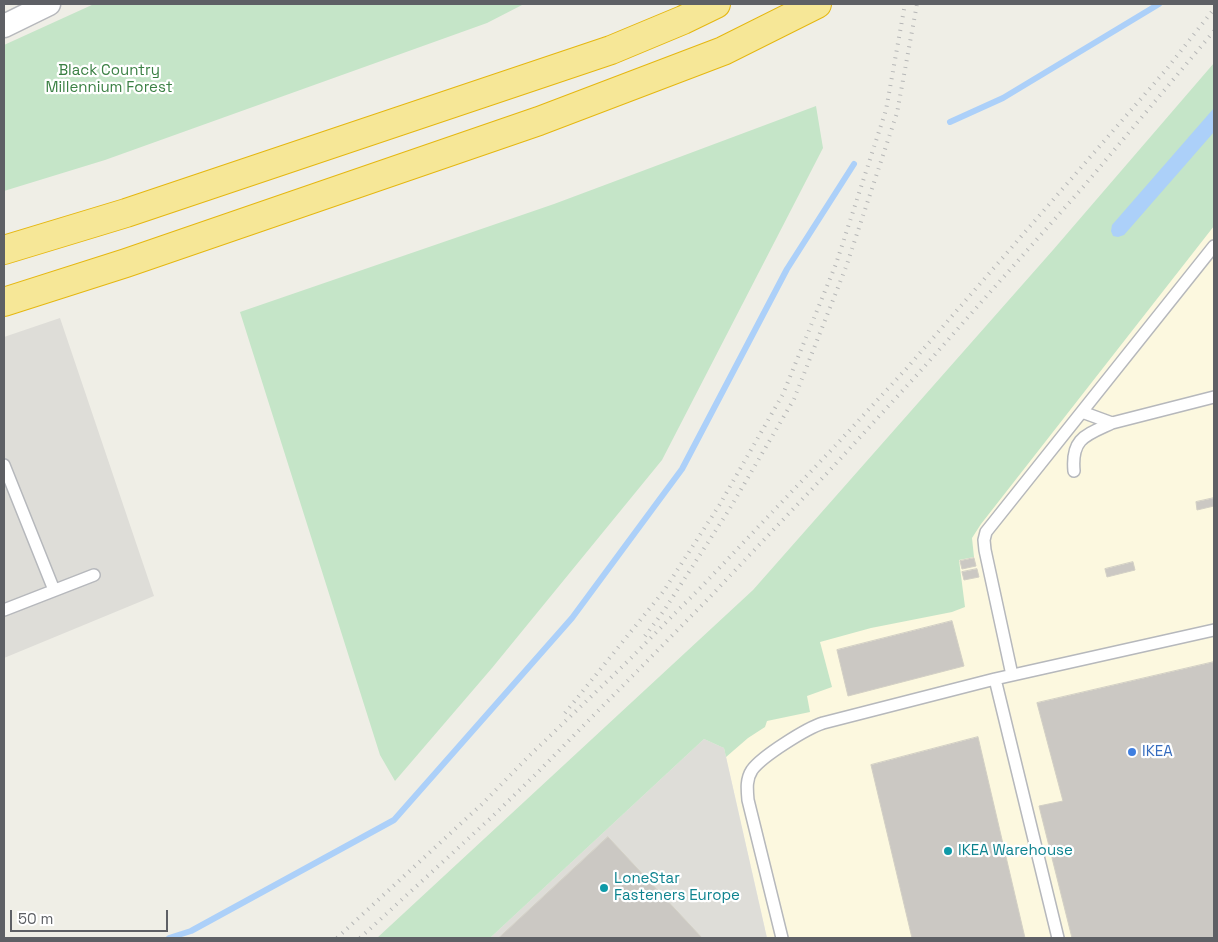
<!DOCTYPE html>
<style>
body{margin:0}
#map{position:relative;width:1218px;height:942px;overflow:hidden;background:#efeee6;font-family:"Space Grotesk",sans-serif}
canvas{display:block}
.frame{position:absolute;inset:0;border:5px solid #5e6065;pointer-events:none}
.scale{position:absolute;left:10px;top:910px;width:158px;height:22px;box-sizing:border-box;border:2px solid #5e6065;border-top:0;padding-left:6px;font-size:15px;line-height:18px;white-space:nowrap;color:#5e6065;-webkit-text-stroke:4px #fff;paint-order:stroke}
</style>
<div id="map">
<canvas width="1218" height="942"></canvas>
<div class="frame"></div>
<div class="scale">50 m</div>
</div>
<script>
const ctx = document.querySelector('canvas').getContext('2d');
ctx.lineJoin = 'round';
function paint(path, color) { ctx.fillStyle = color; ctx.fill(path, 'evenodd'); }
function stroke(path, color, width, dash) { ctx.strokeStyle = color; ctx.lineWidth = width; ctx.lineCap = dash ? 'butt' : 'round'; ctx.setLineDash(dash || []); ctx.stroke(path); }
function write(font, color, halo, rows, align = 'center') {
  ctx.font = font + ' "Space Grotesk",sans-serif'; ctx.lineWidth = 4.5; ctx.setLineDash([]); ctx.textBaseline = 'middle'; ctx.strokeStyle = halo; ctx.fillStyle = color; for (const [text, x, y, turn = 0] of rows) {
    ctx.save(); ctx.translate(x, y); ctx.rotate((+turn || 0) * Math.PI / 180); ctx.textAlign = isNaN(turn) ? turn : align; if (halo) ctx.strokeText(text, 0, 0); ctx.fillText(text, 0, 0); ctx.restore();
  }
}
const commercial = new Path2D(`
 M1214,192V938H767L724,748L807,696L820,642Z`);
const industrial = new Path2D(`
 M60,318L154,596L4,658V337Z
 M704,739L724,748L767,938H490Z`);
const green = new Path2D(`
 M94,4H524L487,23L105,160L4,191V45Z
 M1214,63V226L981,524L972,538L974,557L959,560L965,607L952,612L871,628L820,642L832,687L807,696L810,712L767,721L765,727L748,738L726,757L724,748L704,739L490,938H377L753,590L1053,250Z
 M816,106L823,148L662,460L492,668L395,781L380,755L240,312L554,204Z`);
const water = new Path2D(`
 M1214,108V132L1124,235L1118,237L1113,236L1111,231L1112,225Z`);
const stream = new Path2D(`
 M950,122L1003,98L1159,4
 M169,938L191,931L394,820L572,618L682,469L787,269L854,164`);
const building = new Path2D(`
 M1214,498V506L1197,510L1196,502Z
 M974,558L976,566L962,569L960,561Z
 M1133,562L1135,570L1107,577L1105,569Z
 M977,569L979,577L964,580L962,572Z
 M952,621L964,666L848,696L837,650Z
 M1214,662V938H1072L1039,806L1063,801L1037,703Z
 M978,737L1025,938H912L871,765Z
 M608,837L702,938H499Z`);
const lane = new Path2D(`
 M1082,412L1112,423L1214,397
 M4,465L54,590
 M1074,471C1071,438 1086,435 1112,423
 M4,610L94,575
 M1012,675L985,550L984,540L986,532L1214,246
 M995,679L1058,938
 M782,938L748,800C747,789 746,779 752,770C762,756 807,728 823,723L995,679L1214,630`);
const street = new Path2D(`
 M4,26L49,4`);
const highway = new Path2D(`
 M4,250L126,213L611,50L683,20L716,4
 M4,302L126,263L539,121L723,51L817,4`);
const rail = new Path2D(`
 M645,636L663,612L729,510L794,399L846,267L897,113L917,4
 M565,713L663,592L720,504L783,394L836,264L886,110L905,4
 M337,938L481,805L528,757L623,666L705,583L836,445L906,369L1165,71L1214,9
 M360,938L494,815L539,771L709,598L830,470L916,376L1084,186L1214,31`);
const markers = [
 [1132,752,5,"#3f7fe0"],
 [948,851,5,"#0f9aa8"],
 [604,888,5,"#0f9aa8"]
];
const parkNames = [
 ["Black Country",109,71],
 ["Millennium Forest",109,88]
];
const shopNames = [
 ["IKEA",1142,752]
];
const cultureNames = [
 ["IKEA Warehouse",958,851],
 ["LoneStar",614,879],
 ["Fasteners Europe",614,896]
];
paint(commercial, '#fcf8df');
paint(industrial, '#deddd8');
paint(green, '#c5e5c8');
paint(water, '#acd0f9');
stroke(stream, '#acd0f9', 6);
paint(building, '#cbc8c3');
stroke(building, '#d3d0c5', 1);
stroke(lane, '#b6b8bc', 14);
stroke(street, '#b6b8bc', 25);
stroke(highway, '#e5b710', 30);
stroke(lane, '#fff', 11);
stroke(street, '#fff', 22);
stroke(highway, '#f6e797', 28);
stroke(rail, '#b6b7b7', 4, [1, 6]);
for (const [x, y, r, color] of markers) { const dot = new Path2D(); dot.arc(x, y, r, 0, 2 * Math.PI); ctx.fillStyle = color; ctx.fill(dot); stroke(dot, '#fff', 2); }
write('15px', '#3b8044', '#fff', parkNames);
write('15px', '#366cbe', '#fff', shopNames, 'left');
write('15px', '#0d838f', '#fff', cultureNames, 'left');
</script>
